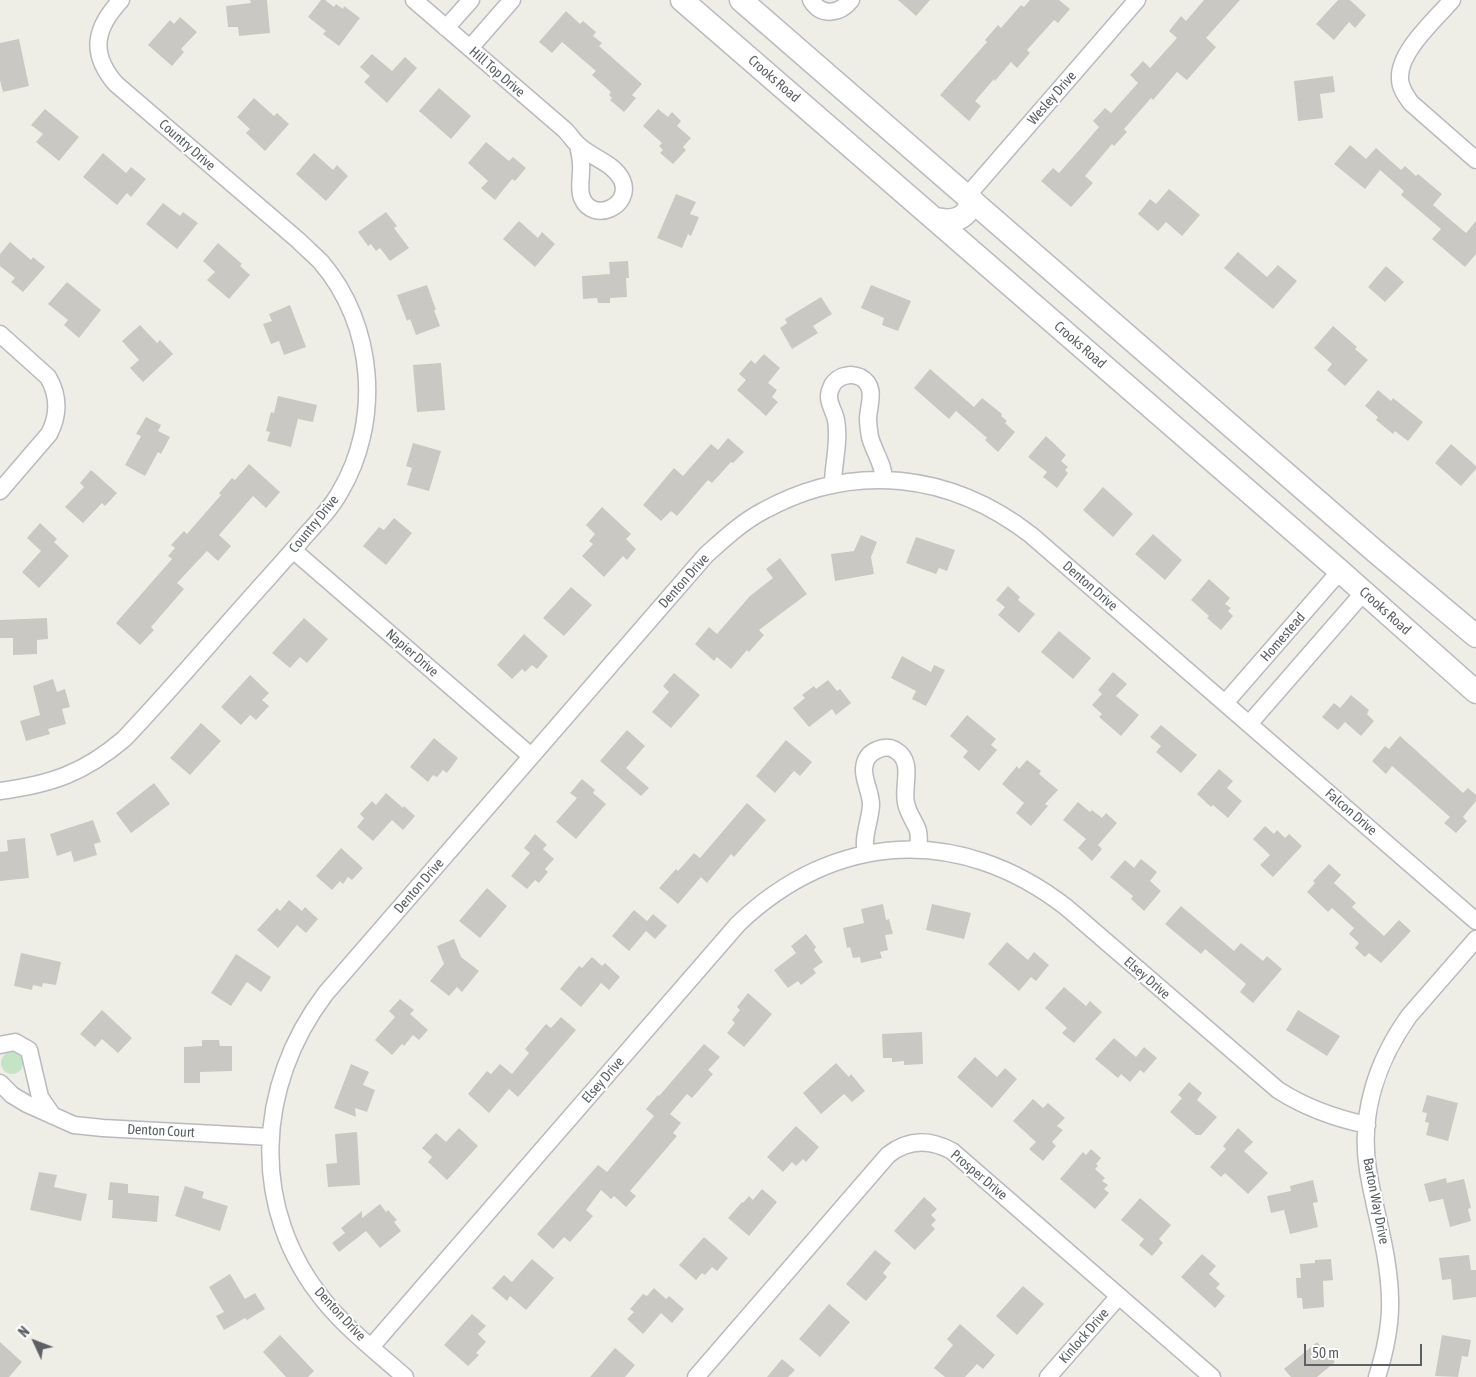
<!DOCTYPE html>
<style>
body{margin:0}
#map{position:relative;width:1476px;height:1377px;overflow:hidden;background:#efeee6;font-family:"Asap Condensed",sans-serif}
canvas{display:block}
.north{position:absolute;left:10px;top:1317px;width:50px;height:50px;-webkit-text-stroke:4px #fff;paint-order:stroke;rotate:313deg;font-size:14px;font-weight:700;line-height:20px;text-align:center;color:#5d6065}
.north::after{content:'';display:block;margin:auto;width:18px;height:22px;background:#5d6065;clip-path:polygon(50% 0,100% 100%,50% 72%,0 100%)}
.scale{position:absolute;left:1304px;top:1344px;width:118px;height:22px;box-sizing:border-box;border:2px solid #5d6065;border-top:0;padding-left:6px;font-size:15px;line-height:18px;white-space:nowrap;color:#5d6065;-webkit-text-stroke:4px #fff;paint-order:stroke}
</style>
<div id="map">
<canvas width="1476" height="1377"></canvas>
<div class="north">N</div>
<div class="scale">50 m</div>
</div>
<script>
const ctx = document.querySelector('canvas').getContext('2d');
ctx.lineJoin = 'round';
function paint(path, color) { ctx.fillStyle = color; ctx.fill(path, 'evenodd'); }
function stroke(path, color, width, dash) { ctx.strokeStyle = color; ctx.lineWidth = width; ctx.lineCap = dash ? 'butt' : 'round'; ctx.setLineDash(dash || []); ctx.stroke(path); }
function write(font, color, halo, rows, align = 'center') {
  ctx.font = font + ' "Asap Condensed",sans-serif'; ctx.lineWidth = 4; ctx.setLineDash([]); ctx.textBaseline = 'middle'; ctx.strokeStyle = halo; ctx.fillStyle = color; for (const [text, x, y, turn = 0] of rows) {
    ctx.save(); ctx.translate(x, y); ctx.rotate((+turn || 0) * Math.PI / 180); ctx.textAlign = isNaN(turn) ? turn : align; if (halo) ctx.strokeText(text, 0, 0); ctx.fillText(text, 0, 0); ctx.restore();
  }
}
const green = new Path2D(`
 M1 1063a11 11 0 1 1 22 0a11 11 0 1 1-22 0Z`);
const building = new Path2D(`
 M250,0H267L270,33L239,36L238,27H228L226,6L251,3Z
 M321,0H325L334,7L336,4L343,9L344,6L360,18L339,46L323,34L326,31L308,17Z
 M898,0H930L916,16Z
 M1030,0H1059L1070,9L1058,23L1054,20L1027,50L1030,53L1017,68L1011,62L995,81L994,79L975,101L981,106L969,121L940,95L987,42L985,40L998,25L1001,28L1021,5L1024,7Z
 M1204,0H1240L1206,38L1216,47L1187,80L1177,72L1153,100L1151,98L1124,129L1127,132L1114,146L1112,144L1085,176L1093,183L1071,207L1041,181L1053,168L1059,173L1081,148L1099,127L1093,121L1105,108L1111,113L1138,83L1130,75L1143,61L1150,68L1177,38L1169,31L1181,16L1186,21Z
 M1338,0H1350L1366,15L1355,28L1349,22L1334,40L1316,24Z
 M566,11L580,24L583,21L596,32L593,36L602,43L599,46L642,84L632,95L636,98L624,112L610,100L612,98L609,95L611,92L592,75L596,71L562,42L552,53L539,42Z
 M180,17L197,32L181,49L184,52L172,66L148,45L170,20L174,24Z
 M19,39L29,86L3,92L0,80V43Z
 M372,54L392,71L405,57L417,68L387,103L364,82L370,76L360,67Z
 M1333,76L1335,92L1320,94L1323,118L1298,121L1294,81Z
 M439,88L471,116L451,139L419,111Z
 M254,98L274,116L277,113L289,124L265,151L246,133L250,129L237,117Z
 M45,109L79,137L59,161L36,142L43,134L31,125Z
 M658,109L668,117L672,112L681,121L677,126L691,138L683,147L686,150L673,164L660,153L663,150L659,146L662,143L643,126Z
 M486,142L509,161L513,157L526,168L515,181L512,179L495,200L481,188L488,181L468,163Z
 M1350,145L1366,159L1376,148L1401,170L1405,166L1416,176L1418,174L1442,194L1433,205L1466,233L1476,221V254L1465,267L1432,239L1441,229L1401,195L1404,191L1380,170L1365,189L1334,164Z
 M103,153L126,173L131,167L146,179L131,197L127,193L117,205L83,177Z
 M314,153L333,170L337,165L348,176L326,201L296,174Z
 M1169,189L1200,215L1182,236L1166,222L1158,231L1138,214L1150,199L1156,204Z
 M676,194L696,202L690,214L699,217L691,236L688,234L682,248L657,238Z
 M163,203L180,216L183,212L198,223L177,249L146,224Z
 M386,212L397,226L394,228L409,248L390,261L380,248L376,251L371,244L368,246L358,232Z
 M519,221L538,238L542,232L555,244L535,267L503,239Z
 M10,242L31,260L33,257L45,267L23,292L11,282L15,278L0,266V254Z
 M218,243L242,264L240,266L250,275L229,299L207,280L215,272L203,261Z
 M1238,252L1267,277L1278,265L1297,281L1273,309L1224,268Z
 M628,261L629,278H626L627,297L610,298V303H598L597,298L583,299L582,276L610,274L609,262Z
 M1386,266L1404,282L1385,302L1368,287Z
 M67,282L101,310L79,338L64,325L68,320L48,304Z
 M427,285L436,310H434L440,326L416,335L410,319L407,321L397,295Z
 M871,285L911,301L898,331L882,325L884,318L861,308Z
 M821,297L832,314L813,326L818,333L792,349L780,328L787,323L785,319Z
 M290,305L306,347L284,355L279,341L271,344L263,324L272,321L269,314Z
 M140,325L157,343L160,340L173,354L143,382L130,368L139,360L122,341Z
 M1333,326L1357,347L1355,349L1368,360L1345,386L1327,370L1332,364L1314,348Z
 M764,354L780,368L768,383L777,390L772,397L778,402L766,416L737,390L746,380L739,374L751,360L755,364Z
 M441,363L445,410L417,412L413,365Z
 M930,369L974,407L982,398L1002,414L1001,416L1007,421L1005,423L1015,432L998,452L985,440L987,438L956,411L949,419L914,388Z
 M1378,390L1391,401L1393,398L1423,422L1408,441L1395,431L1393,434L1376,420L1378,417L1365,406Z
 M278,396L317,405L313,422L298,419L291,447L267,441L270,432L266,431L271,412L274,413Z
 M146,417L161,425L158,431L170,437L161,454L158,452L145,476L125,465L141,436L136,434Z
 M1046,436L1066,455L1061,461L1068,467L1065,470L1068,473L1057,488L1043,477L1047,472L1028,457Z
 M728,438L744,452L733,463L731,462L712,483L708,480L677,516L671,511L661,521L643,505L674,468L683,476L711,444L718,450Z
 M413,443L441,451L429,491L407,485L412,468L406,466Z
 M1451,444L1476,466V469L1461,486L1435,463Z
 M249,464L280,492L266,508L253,496L219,535L231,546L218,561L207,551L177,583L184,589L151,627L154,630L140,645L116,623L172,559L168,556L175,548L171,545L184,531L187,534L221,495L219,493L232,478L235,480Z
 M91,470L117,493L105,506L102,503L83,523L65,507L84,487L80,483Z
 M1103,487L1133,514L1113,537L1083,510Z
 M602,507L631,534L626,539L636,549L627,560L623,556L604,577L582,556L593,544L589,541L595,534L586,525Z
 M394,518L412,533L386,565L363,546L379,527L384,530Z
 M40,523L57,539L54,542L69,556L39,588L22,572L41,551L27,538Z
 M1153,534L1182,560L1165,580L1135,554Z
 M861,535L877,542L871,557L874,574L835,581L831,554L854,551Z
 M916,537L955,550L947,571L939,568L936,574L906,563Z
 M780,558L807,594L759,630L764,635L749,652L747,650L731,669L717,657L714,661L695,644L709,627L717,634L750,596L773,578L766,569Z
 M1209,579L1230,598L1225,604L1231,608L1228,611L1233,616L1221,630L1207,618L1209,616L1191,600Z
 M1008,586L1020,597L1018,600L1035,614L1019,633L998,615L1005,607L996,600Z
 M571,587L592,605L564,636L543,618Z
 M47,618L48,639L37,640V654L13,655V638H0V620Z
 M304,618L328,639L307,663L300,657L290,668L272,653Z
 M1059,631L1091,658L1073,679L1041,652Z
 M524,634L548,656L537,669L532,665L525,672L522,669L512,679L497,665Z
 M902,656L931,672L934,665L945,670L926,706L912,699L916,691L891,678Z
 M1113,672L1127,684L1116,696L1139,715L1121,736L1099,717L1102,714L1092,705L1102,694L1098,690Z
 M674,673L700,695L671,728L652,712L669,692L663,686Z
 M250,675L269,693L262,700L269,706L256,720L250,715L241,725L221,707Z
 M53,679L57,692L65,689L70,707L62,709L66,724L48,729L50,734L26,741L20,721L40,715L33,686Z
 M828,680L837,691L840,689L851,703L836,715L832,709L809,727L793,708L805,698L802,695L814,686L816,689Z
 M1351,695L1369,710L1367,714L1374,721L1361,736L1345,722L1338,730L1322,717L1334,703L1340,708Z
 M967,715L996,739L991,745L997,750L979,771L963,757L968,751L950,736Z
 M201,723L221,741L190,775L170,758Z
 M1161,725L1197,755L1181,773L1156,752L1161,746L1150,737Z
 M627,730L645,746L626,768L649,788L641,796L600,761Z
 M1400,736L1463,793L1468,788L1476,795V801L1463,817L1467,821L1456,833L1444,823L1450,817L1415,786L1392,766L1386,774L1372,761L1385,746L1389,749Z
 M434,738L458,758L447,773L443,770L437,777L433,775L428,782L410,767Z
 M786,740L812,762L800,776L794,771L775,793L756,776Z
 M1027,760L1041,771L1039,774L1058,790L1045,804L1048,806L1031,826L1016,813L1024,803L1002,784L1017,766L1019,769Z
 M1219,769L1233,781L1227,788L1242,801L1228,818L1213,805L1211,807L1197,794Z
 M582,779L595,790L593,793L606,804L576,839L556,822L577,798L570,793Z
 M154,783L170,804L131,833L116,813Z
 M386,793L403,808L404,806L415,816L403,830L392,820L373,841L357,827L364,818L360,814L372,801L376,805Z
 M1078,802L1090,812L1092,810L1102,818L1106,813L1117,823L1098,845L1102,849L1092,861L1078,848L1086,839L1063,820Z
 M747,803L766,820L734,857L731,854L707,883L701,877L678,904L659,888L676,869L678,871L694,853L700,858Z
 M93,820L101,842L94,844L97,855L74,862L71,851L57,856L50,834Z
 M1265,826L1274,834L1277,830L1285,838L1289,834L1302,846L1273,877L1260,865L1270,855L1253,839Z
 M535,834L547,845L543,849L554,859L545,869L548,872L539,883L535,880L527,889L511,876L530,853L524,848Z
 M25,838L29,878L0,881V852L8,851L7,840Z
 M341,848L363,868L352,880L348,877L343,884L340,881L332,890L316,876Z
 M1141,859L1157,872L1150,881L1161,891L1144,911L1131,899L1133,896L1110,877L1125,860L1134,868Z
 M1329,864L1341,875L1334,883L1356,903L1352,907L1384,936L1399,920L1411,931L1381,963L1369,953L1365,957L1355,948L1359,943L1349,934L1354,928L1332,908L1328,912L1307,892L1315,883L1313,881Z
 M487,888L507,906L480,938L459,921Z
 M289,900L302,911L305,907L318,919L306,933L297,925L278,948L257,930L277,908L280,911Z
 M883,904L886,920L889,919L893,934L885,935L888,950L880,952L882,958L861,963L860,957L853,958L850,947L847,948L843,928L864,923L861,909Z
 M932,904L971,913L964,939L926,930Z
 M1181,906L1234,951L1241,943L1263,961L1267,956L1282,969L1253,1003L1240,992L1246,984L1205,949L1201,954L1165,924Z
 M634,910L647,921L653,914L667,926L655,939L646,931L629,951L612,936Z
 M806,934L816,947L814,950L823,962L813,969L816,973L801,985L798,981L788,988L774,970L796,953L791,946Z
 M454,939L461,957L479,971L462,992L457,987L449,996L430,981L444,964L437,946Z
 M1007,942L1028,960L1034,952L1049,965L1036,981L1031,977L1019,991L988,964Z
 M21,953L61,962L56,985L43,983L42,987L33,985L32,990L14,986Z
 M236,954L271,977L261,992L247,982L231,1006L211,993Z
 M592,957L602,966L605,963L620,977L609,990L601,983L581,1007L560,989L579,966L582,968Z
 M1064,987L1086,1006L1090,1001L1102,1012L1074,1043L1062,1033L1067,1028L1045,1008Z
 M748,993L772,1014L744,1047L727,1033L735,1023L732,1020L740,1010L737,1007Z
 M400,999L414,1010L410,1014L428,1030L419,1040L413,1035L404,1046L402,1044L392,1055L375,1040L395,1017L389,1011Z
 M102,1010L132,1038L118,1053L102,1039L95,1047L80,1034Z
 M1298,1010L1340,1036L1327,1056L1286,1030Z
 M561,1017L576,1030L518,1097L509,1089L489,1113L468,1094L487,1071L491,1074L500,1064L512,1074L529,1053L525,1049L546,1024L551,1028Z
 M922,1032L923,1064L904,1065V1061L892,1062V1058H883L882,1034Z
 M1114,1038L1136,1057L1144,1047L1157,1058L1144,1073L1140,1070L1130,1082L1121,1074L1118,1078L1095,1059Z
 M202,1040H219L220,1046H232V1071L200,1072V1083H184V1047L202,1046Z
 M704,1044L720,1057L708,1070L713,1074L692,1098L687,1094L670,1114L681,1123L673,1133L677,1136L630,1191L636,1196L626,1207L614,1196L611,1199L601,1190L586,1210L593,1216L570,1242L564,1237L553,1249L537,1234L598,1165L607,1172L654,1116L646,1109L658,1095L659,1096Z
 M975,1057L997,1077L1005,1068L1017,1079L992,1108L957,1077Z
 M836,1063L849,1077L851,1074L865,1091L852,1102L844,1094L821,1114L803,1093Z
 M351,1064L369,1072L363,1085L375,1090L367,1112L355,1108L356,1117L334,1108Z
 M1189,1082L1202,1093L1197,1100L1217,1117L1201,1135H1196L1170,1112L1182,1098L1178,1095Z
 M1427,1095L1458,1103L1448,1141L1426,1135L1429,1123L1425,1122L1427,1113L1422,1112Z
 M1033,1099L1043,1108L1048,1103L1065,1118L1057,1126L1063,1130L1052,1142L1056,1146L1043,1161L1029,1149L1036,1142L1013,1121Z
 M796,1126L819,1147L806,1162L803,1159L796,1166L792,1162L783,1172L767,1157Z
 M459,1128L478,1146L447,1180L428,1162L432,1157L422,1148L436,1133L446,1142Z
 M1238,1128L1253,1142L1244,1151L1268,1173L1248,1194L1225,1173L1221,1177L1210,1167L1226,1149L1223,1146Z
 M357,1132L360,1185L328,1187L326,1164L337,1163L335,1134Z
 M1091,1149L1101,1158L1096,1164L1098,1166L1095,1169L1105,1178L1102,1181L1108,1185L1104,1189L1109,1193L1095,1209L1060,1179L1083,1152L1086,1155Z
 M39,1172L57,1175L54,1187L87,1194L81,1221L30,1210Z
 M1446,1178L1447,1183L1464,1179L1471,1208L1468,1209L1471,1221L1450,1227L1443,1199L1429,1202L1424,1184Z
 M1313,1180L1318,1202L1313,1203L1318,1227L1290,1234L1284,1210L1271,1213L1267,1196L1291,1191L1290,1186Z
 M110,1182L128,1184V1193L159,1196L157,1222L112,1218L113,1200H108Z
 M185,1186L204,1192L202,1198L228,1206L220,1231L175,1216Z
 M762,1189L777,1202L749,1236L728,1218L742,1202L743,1203L749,1196L753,1200Z
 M924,1197L937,1209L931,1215L936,1220L931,1225L935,1229L915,1250L894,1231Z
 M1140,1198L1171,1225L1159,1239L1163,1243L1152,1256L1139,1245L1144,1239L1121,1220Z
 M380,1204L386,1212L388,1210L397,1220L394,1222L401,1231L380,1248L366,1231L339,1252L332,1243L345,1233L341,1228L362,1211V1218Z
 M704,1237L728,1258L717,1271L712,1267L705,1275L702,1273L696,1280L679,1265Z
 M875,1250L891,1263L883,1273L887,1277L866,1301L846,1284Z
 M1202,1254L1216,1266L1209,1274L1220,1284L1216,1288L1225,1296L1215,1308L1181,1277Z
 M1469,1255L1471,1270H1476V1297L1453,1300L1451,1279L1442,1280L1439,1258Z
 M532,1259L554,1278L526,1310L510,1296L507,1301L492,1288L504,1275L512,1282Z
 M1331,1259L1333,1280L1323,1281L1324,1307L1303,1309L1302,1298H1297L1296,1278H1301L1300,1264L1315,1263V1260Z
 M230,1274L245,1299L255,1293L265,1309L247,1320L245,1318L224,1330L216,1316L224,1312L209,1287Z
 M1023,1286L1044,1304L1017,1335L996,1316Z
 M654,1288L666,1299L669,1296L684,1309L672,1323L661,1313L643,1334L627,1319L634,1312L630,1309L643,1294L647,1296Z
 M829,1304L850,1322L820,1357L799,1339Z
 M472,1314L486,1326L478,1334L486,1342L476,1353L479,1355L468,1366L444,1345Z
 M960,1324L995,1355L983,1369L977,1364L965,1377H945L934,1368L953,1345L947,1339Z
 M280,1335L314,1371L308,1377H286L263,1352Z
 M1442,1335L1471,1340L1468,1357L1462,1356L1458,1377L1435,1376Z
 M0,1342L22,1362L9,1377H0Z
 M1317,1342L1335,1362L1317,1377H1291L1284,1369Z
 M615,1348L635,1365L625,1377H590Z
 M782,1359L795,1370L788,1377H767Z`);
const street = new Path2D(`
 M414,0L565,130C569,134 573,140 577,144C591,158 613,162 622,180C633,206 593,224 582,198C578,189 582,175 581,164C581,158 579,151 578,145
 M811,0C821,17 840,14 851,0
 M1452,0C1435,20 1398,52 1400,79C1400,88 1406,96 1411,103L1476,160
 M446,28L471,0
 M470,48L512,0
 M967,196L1137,0
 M0,334L48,377C59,396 59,415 49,434L0,491
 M833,485C833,463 840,442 836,420C834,410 825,399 831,388C833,382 839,377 845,376C850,374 855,375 860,377C877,386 869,403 868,418C868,424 869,431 870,437C874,452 884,465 884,480
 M293,550L531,756
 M1225,703L1340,571
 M1249,724L1364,592
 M0,791C52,784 84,773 124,739C166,695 205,649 245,604C265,581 286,559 305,536C318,522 331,508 340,492C382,421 375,325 321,262C314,255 306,248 299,241L116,84C89,53 95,28 121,0
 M866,854C862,837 870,822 871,805C871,792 863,780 864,768C865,760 869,753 877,750C883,747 890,747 895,750C915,761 902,786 906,803C908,813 913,819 917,828C920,834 918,844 919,850
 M0,1045L15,1042L29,1050L40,1097L53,1116
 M0,1083L12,1095L27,1104L74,1125L103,1128L271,1137
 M371,1347L738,924C835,831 960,825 1066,907L1278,1090C1306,1108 1334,1118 1367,1125
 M405,1377C378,1353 348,1330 325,1302C249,1210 255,1086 326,993L706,555C724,539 742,522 763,511C853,461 951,473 1031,535L1476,921
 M696,1377L888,1155C908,1139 930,1139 952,1151L1212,1377
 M1048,1377L1119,1296
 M1377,1377C1385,1352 1391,1325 1390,1298C1389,1254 1375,1213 1368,1170C1359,1114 1377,1061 1409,1016L1476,939`);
const secondary = new Path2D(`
 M682,0L1340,571L1476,692
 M741,0L1376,552L1476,636
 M936,219C953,223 968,219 972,200`);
const streetNames = [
 ["Hill Top Drive",497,72,41],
 ["Crooks Road",774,79,41],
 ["Wesley Drive",1052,98,-49],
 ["Country Drive",187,145,41],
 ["Crooks Road",1080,345,41],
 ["Country Drive",314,524,-51],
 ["Denton Drive",684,581,-48],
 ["Denton Drive",1090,586,41],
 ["Crooks Road",1385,611,42],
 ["Homestead",1283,637,-49],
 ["Napier Drive",412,653,41],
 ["Falcon Drive",1351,812,41],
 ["Denton Drive",419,886,-49],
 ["Elsey Drive",1147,978,41],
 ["Elsey Drive",603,1080,-49],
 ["Denton Court",161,1131,3],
 ["Prosper Drive",979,1175,40],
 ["Barton Way Drive",1376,1201,79],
 ["Denton Drive",340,1314,47],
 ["Kinlock Drive",1084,1336,-49]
];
paint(green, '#c3e5c6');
paint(building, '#cac8c2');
stroke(street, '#b8babf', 19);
stroke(secondary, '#b9bbc1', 25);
stroke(street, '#fff', 16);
stroke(secondary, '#fff', 22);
write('14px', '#5d6065', '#fff', streetNames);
</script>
